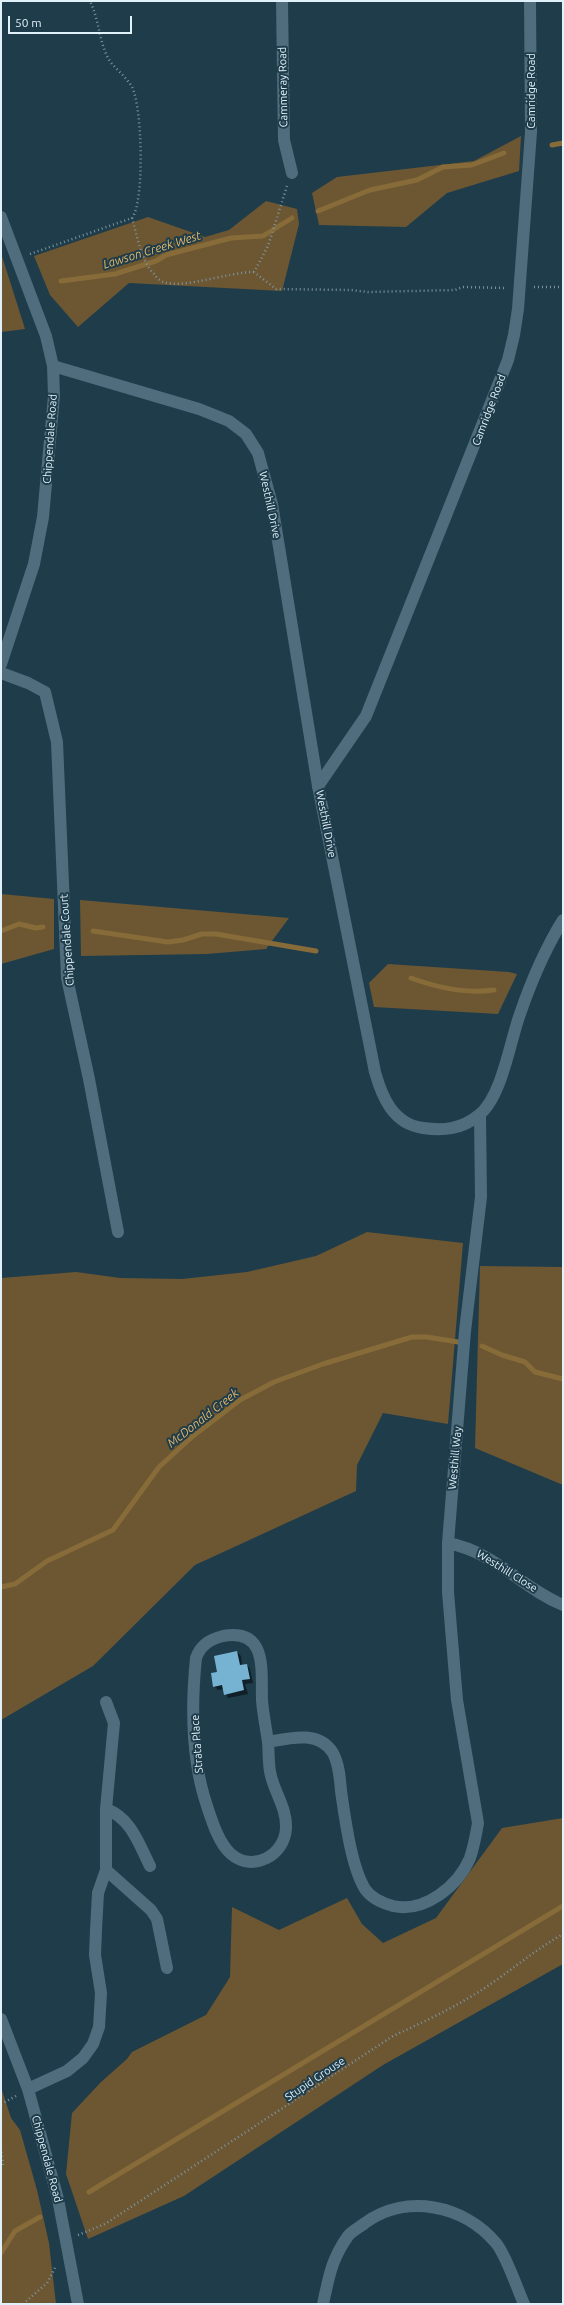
<!DOCTYPE html>
<style>
body{margin:0}
#map{position:relative;width:564px;height:2305px;overflow:hidden;background:#1f3c4b;font-family:Ubuntu,sans-serif}
canvas{display:block}
.frame{position:absolute;inset:0;border:2px solid #e0f1fa;pointer-events:none}
.scale{position:absolute;left:8px;top:16px;width:124px;height:18px;box-sizing:border-box;border:2px solid #e0f1fa;border-top:0;padding-left:5px;font-size:12px;line-height:14px;white-space:nowrap;color:#e0f1fa;-webkit-text-stroke:3px #1f3c4b;paint-order:stroke}
</style>
<div id="map">
<canvas width="564" height="2305"></canvas>
<div class="frame"></div>
<div class="scale">50 m</div>
</div>
<script>
const ctx = document.querySelector('canvas').getContext('2d');
ctx.lineJoin = 'round';
function paint(path, color) { ctx.fillStyle = color; ctx.fill(path, 'evenodd'); }
function stroke(path, color, width, dash) { ctx.strokeStyle = color; ctx.lineWidth = width; ctx.lineCap = dash ? 'butt' : 'round'; ctx.setLineDash(dash || []); ctx.stroke(path); }
function write(font, color, halo, rows, align = 'center') {
  ctx.font = font + ' Ubuntu,sans-serif'; ctx.lineWidth = 4; ctx.setLineDash([]); ctx.textBaseline = 'middle'; ctx.strokeStyle = halo; ctx.fillStyle = color; for (const [text, x, y, turn = 0] of rows) {
    ctx.save(); ctx.translate(x, y); ctx.rotate((+turn || 0) * Math.PI / 180); ctx.textAlign = isNaN(turn) ? turn : align; if (halo) ctx.strokeText(text, 0, 0); ctx.fillText(text, 0, 0); ctx.restore();
  }
}
const green = new Path2D(`
 M521,136L519,171L447,193L406,227L319,225L312,193L337,177L474,161Z
 M266,201L297,209L299,224L282,291L129,283L78,327L50,295L34,256L148,217L205,237L229,230Z
 M1,253L25,329L1,332Z
 M1,894L54,899V949L1,964Z
 M80,900L289,918L266,949L207,954L81,956Z
 M388,964L509,972L517,974L498,1014L374,1007L369,983Z
 M367,1232L463,1243L448,1424L383,1413L357,1465L356,1491L195,1565L93,1666L1,1720V1278L76,1272L120,1278L182,1279L247,1272L316,1256Z
 M480,1266L563,1267V1485L475,1448Z
 M563,1818V1964L383,2065L184,2196L88,2239L66,2174L72,2113L101,2082L127,2059L132,2052L206,2015L230,1977L232,1907L279,1930L347,1898L362,1924L383,1943L436,1918L502,1828Z
 M1,2087L11,2118L20,2130L37,2190L49,2243L56,2304H1Z`);
const shadow = new Path2D(`
 M237,1652L241,1656L242,1666L247,1665L250,1669L253,1683L245,1684L248,1694L228,1698L224,1689L218,1690L214,1686L218,1672Z`);
const stream = new Path2D(`
 M552,145L563,143
 M318,211L370,190L417,180L443,167L472,165L504,153
 M61,281L115,274L156,261L166,255L231,238L263,236L292,218
 M1,931L19,924L36,928L43,927
 M93,931L168,942L183,940L202,934H216L316,951
 M411,978C438,988 465,994 494,990
 M482,1346L502,1355L525,1362L535,1372L563,1379
 M1,1587L15,1584L47,1561L113,1530L159,1467L193,1436L240,1400L274,1382L323,1364L412,1337H427L458,1342
 M89,2192L563,1906
 M1,2253L15,2231L40,2217`);
const building = new Path2D(`
 M237,1651L240,1665L247,1664L250,1679L242,1680L244,1690L224,1695L222,1685L213,1687L211,1673L217,1672L214,1656Z`);
const path = new Path2D(`
 M287,186L268,246L254,272L276,289L351,290L368,292L455,290L463,287L506,288
 M132,218C137,235 141,261 154,274C156,277 160,281 163,282C186,289 228,272 254,272
 M30,254L132,218C145,201 142,105 132,87C125,75 113,68 107,56C99,39 99,20 90,1
 M534,287H563
 M1,2104L16,2096
 M1,2148L3,2165L1,2167
 M78,2235L105,2224L393,2036C428,2020 464,2003 495,1981C519,1964 537,1949 563,1934
 M23,2304L47,2283L56,2266`);
const minor = new Path2D(`
 M282,1L284,140L292,173
 M1,673L28,683L45,692L57,742L67,978L89,1079L118,1232
 M318,786L366,716L508,360L514,335L518,309L531,132L530,1
 M448,1543C497,1553 520,1587 563,1605
 M268,1742C266,1728 263,1714 262,1700C261,1671 268,1628 223,1636C210,1639 200,1646 196,1658C191,1707 191,1759 207,1806C212,1821 219,1844 231,1854C253,1873 285,1855 286,1828C287,1809 275,1793 271,1776C268,1765 269,1753 268,1742C290,1738 319,1730 333,1753C339,1764 340,1779 341,1791C345,1818 351,1866 365,1889C371,1898 382,1903 393,1906C425,1913 458,1886 470,1858C474,1846 476,1835 478,1823L457,1700L448,1592V1543L465,1331L481,1197L480,1115
 M106,1809C131,1818 139,1844 150,1866
 M106,1870L151,1910L157,1919L167,1968
 M28,2089L67,2071L83,2058L93,2044L99,2027L101,1993L95,1955L96,1930L98,1893L106,1870V1809L114,1723L106,1702`);
const tertiary = new Path2D(`
 M1,217L46,336L53,366L54,396L43,517L34,564L1,664
 M53,366L199,409L229,421L246,434L258,453L272,504L318,786L375,1072C382,1097 393,1124 423,1128C444,1131 462,1129 479,1115C502,1097 510,1041 520,1014C531,982 545,949 563,920
 M1,2019L28,2089L58,2199L78,2304
 M323,2304C329,2277 331,2260 348,2236C352,2231 360,2227 365,2223C406,2193 464,2205 496,2243C506,2255 517,2288 524,2304`);
const streetNames = [
 ["Cammeray Road",283,87,-91],
 ["Camridge Road",531,91,-90],
 ["Camridge Road",489,410,-69],
 ["Chippendale Road",50,439,-86],
 ["Westhill Drive",270,505,78],
 ["Westhill Drive",326,824,79],
 ["Chippendale Court",67,940,-94],
 ["Westhill Way",455,1458,-85],
 ["Westhill Close",507,1571,32],
 ["Strata Place",197,1744,-94],
 ["Stupid Grouse",315,2079,-34],
 ["Chippendale Road",47,2159,75]
];
const waterNames = [
 ["Lawson Creek West",152,250,-17],
 ["McDonald Creek",203,1418,-38]
];
paint(green, '#6c5732');
paint(shadow, '#0007');
stroke(stream, '#876b38', 5);
paint(building, '#76b2d2');
stroke(path, '#7d94a0', 2.5, [1, 3]);
stroke(minor, '#4f6d7d', 12);
stroke(tertiary, '#4f6d7d', 12);
write('11px', '#e0f1fa', '#1f3c4b', streetNames);
write('italic 12px', '#e2b76a', '#1f3c4b', waterNames);
</script>
